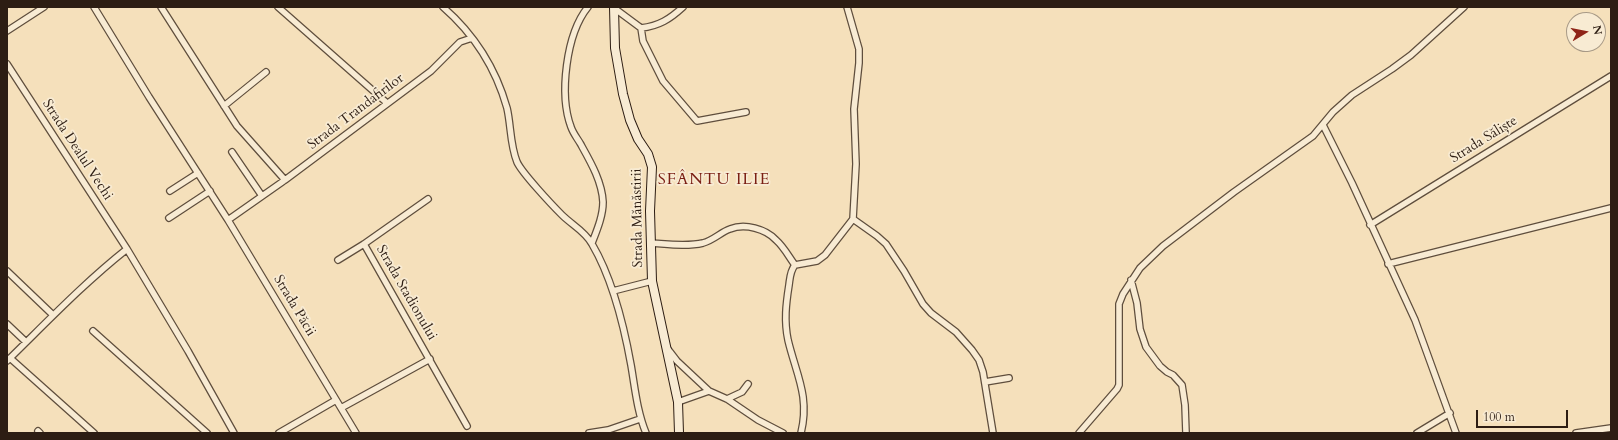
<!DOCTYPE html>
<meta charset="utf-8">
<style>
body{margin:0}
#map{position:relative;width:1618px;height:440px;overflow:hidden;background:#f5e0bb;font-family:Cardo,serif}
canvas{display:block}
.frame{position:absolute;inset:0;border:8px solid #2d1d13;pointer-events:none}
.north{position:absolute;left:1566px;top:12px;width:40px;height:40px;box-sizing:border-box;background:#f8ebd3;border:1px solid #a79986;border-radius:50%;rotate:80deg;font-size:11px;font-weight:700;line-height:16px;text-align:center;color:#2d1d13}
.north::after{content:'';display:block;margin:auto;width:14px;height:18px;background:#8f2418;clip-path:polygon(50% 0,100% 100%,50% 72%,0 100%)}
.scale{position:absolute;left:1476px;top:410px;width:92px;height:18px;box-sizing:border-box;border:2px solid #2d1d13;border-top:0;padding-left:5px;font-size:12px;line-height:14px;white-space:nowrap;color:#2d1d13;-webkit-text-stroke:3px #f8ebd3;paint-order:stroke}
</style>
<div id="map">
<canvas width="1618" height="440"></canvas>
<div class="frame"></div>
<div class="north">N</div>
<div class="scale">100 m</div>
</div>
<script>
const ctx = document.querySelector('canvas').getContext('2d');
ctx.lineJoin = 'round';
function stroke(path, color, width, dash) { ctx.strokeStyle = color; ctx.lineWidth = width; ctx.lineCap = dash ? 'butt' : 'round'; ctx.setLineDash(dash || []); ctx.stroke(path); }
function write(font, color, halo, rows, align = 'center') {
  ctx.font = font + ' Cardo,serif'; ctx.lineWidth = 3.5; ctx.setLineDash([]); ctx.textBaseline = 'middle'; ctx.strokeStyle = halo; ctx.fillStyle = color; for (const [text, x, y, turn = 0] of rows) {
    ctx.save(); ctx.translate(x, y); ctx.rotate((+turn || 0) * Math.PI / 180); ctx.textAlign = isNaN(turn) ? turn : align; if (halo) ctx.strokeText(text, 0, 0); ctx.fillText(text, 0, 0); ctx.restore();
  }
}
const street = new Path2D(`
 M94,7L149,97L228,220L356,433
 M161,7L237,126L285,180
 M278,7L387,103
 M443,7C474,34 496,69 507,108C511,125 510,145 517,162C522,173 552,205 562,215C572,225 585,231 592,244C612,278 624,326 631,365C635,388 637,411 646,433
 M588,7C566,34 559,95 571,127C573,133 577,138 580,143C590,161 602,181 603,202C603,216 597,230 592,243
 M614,8L641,28C659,26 670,19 683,7
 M641,28L643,41L663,81L697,121L746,112
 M7,31L44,7
 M7,64L127,249L188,351L234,433
 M224,106L266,72
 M1323,125L1352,183L1415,320L1456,433
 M232,152L262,196
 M170,191L198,173
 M169,218L210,191
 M853,219L877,236L886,244L904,271L923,304L931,313L956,332L972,350L979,360L983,372L993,433
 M228,220L285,180L431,71L460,42L472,38
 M1370,225L1611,76
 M650,243C667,244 686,247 703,243C714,240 721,232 730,229C745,223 766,229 776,240C784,247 789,257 795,265C790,271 790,278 789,285C786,304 784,321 788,340C796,374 810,396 801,433
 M364,244L467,426
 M338,260L364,244L428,199
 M1388,264L1611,208
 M795,265L817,261L825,255L853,219L856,164L854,109L859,63V49L847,7
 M7,271L53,315
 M1131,280L1137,303L1140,329L1146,347L1160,366L1167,372L1173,375L1182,385L1185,405L1186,433
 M613,291L652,281
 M7,324L26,342
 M93,331L207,433
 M667,348L677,361L709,391L727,399L758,420L783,433
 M10,358L94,433
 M7,361C46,323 84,283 127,249
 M985,382L1009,378
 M727,399L742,392L748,384
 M678,402L709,391
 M341,408L430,359
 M38,431L40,433
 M279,433L336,400
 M589,433L608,430L640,419
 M1079,433L1117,389L1119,385V304L1123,294L1140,268L1163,246L1234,192L1313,136L1333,112L1352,95L1392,69L1411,55L1464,7
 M1417,433L1450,413
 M1576,433L1611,428`);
const secondary = new Path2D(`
 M614,7L615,48L623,94L630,120L638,139L648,154L652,167L650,211L652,281L678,402L679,433`);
const streetNames = [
 ["Strada Trandafirilor",356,112,-37],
 ["Strada Săliște",1484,140,-32],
 ["Strada Dealul Vechi",77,150,57],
 ["Strada Mănăstirii",638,218,-91],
 ["Strada Stadionului",406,293,60],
 ["Strada Păcii",294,306,59]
];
const quarterNames = [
 ["SFÂNTU ILIE",714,180]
];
stroke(street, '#5f4e3d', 8);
stroke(secondary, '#2d1d13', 10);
stroke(street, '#f8ebd3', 5.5);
stroke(secondary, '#f8ebd3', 8);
write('14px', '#2d1d13', '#f8ebd3', streetNames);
ctx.letterSpacing = '1px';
write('16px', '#7a1f14', '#f8ebd3', quarterNames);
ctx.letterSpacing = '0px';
</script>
